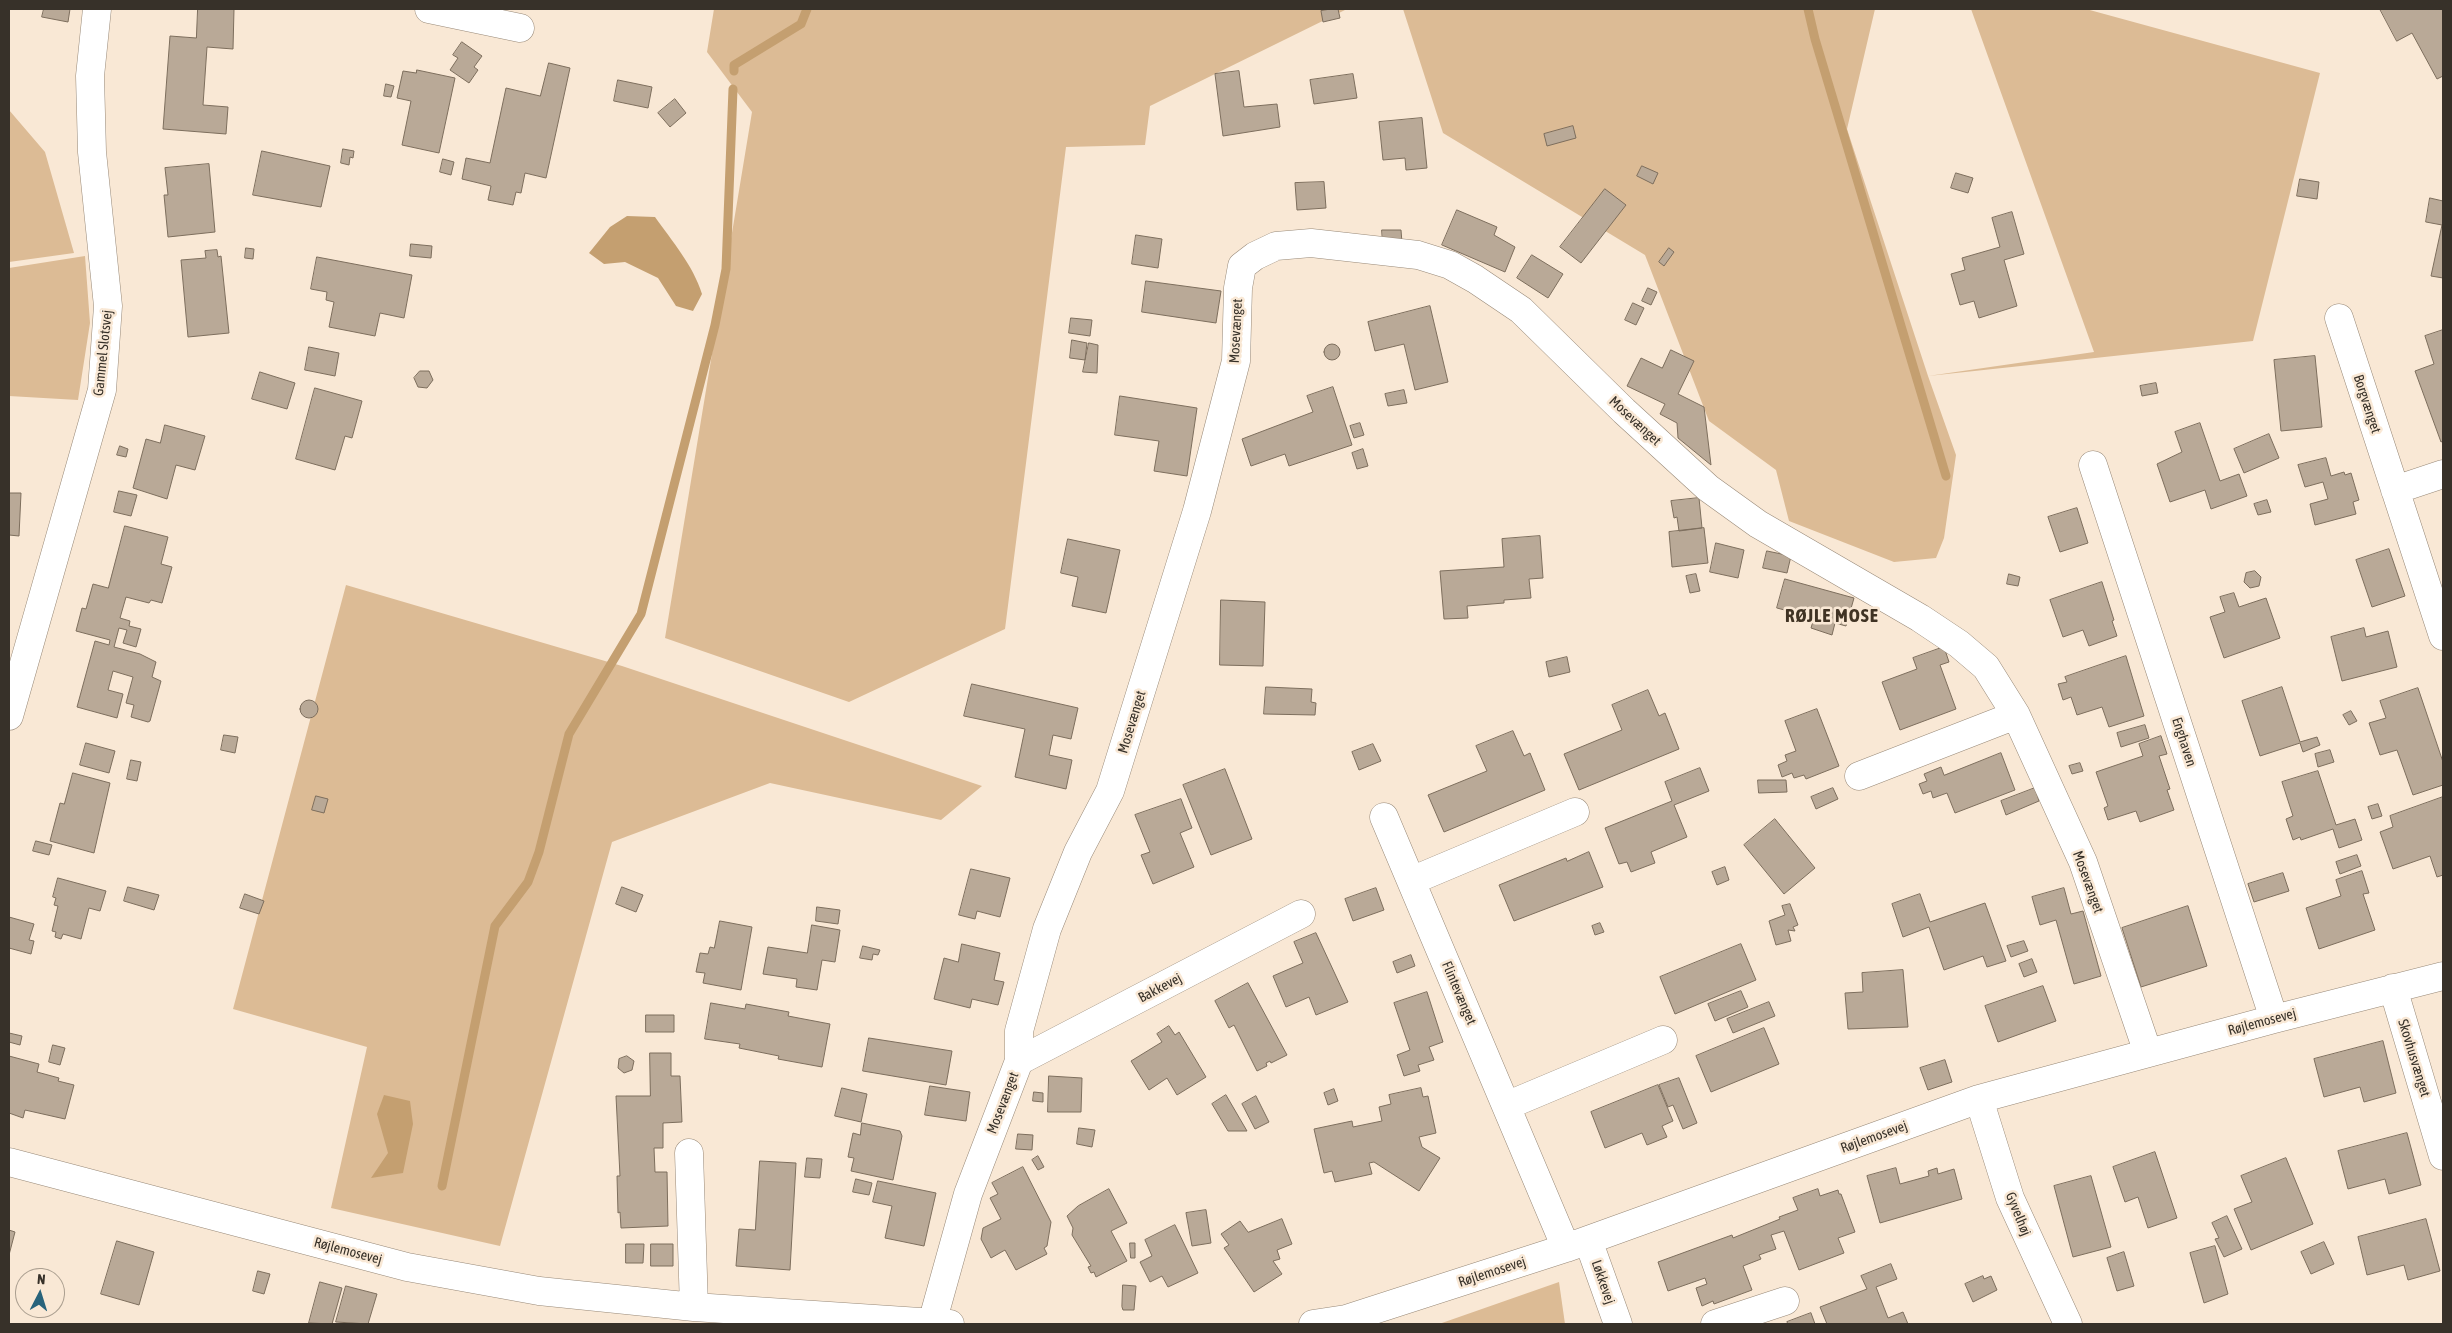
<!DOCTYPE html>
<meta charset="utf-8">
<style>
body{margin:0}
#map{position:relative;width:2452px;height:1333px;overflow:hidden;background:#f9e8d5;font-family:"Asap Condensed",sans-serif}
canvas{display:block}
.frame{position:absolute;inset:0;border:10px solid #373129;pointer-events:none}
.north{position:absolute;left:15px;top:1268px;width:50px;height:50px;box-sizing:border-box;background:#f9e8d5;border:1px solid #ab9f90;border-radius:50%;rotate:5deg;font-size:14px;font-weight:700;line-height:20px;text-align:center;color:#373129}
.north::after{content:'';display:block;margin:auto;width:18px;height:22px;background:#28637b;clip-path:polygon(50% 0,100% 100%,50% 72%,0 100%)}
</style>
<div id="map">
<canvas width="2452" height="1333"></canvas>
<div class="frame"></div>
<div class="north">N</div>
</div>
<script>
const ctx = document.querySelector('canvas').getContext('2d');
ctx.lineJoin = 'round';
function paint(path, color) { ctx.fillStyle = color; ctx.fill(path, 'evenodd'); }
function stroke(path, color, width, dash) { ctx.strokeStyle = color; ctx.lineWidth = width; ctx.lineCap = dash ? 'butt' : 'round'; ctx.setLineDash(dash || []); ctx.stroke(path); }
function write(font, color, halo, rows, align = 'center') {
  ctx.font = font + ' "Asap Condensed",sans-serif'; ctx.lineWidth = 5; ctx.setLineDash([]); ctx.textBaseline = 'middle'; ctx.strokeStyle = halo; ctx.fillStyle = color; for (const [text, x, y, turn = 0] of rows) {
    ctx.save(); ctx.translate(x, y); ctx.rotate((+turn || 0) * Math.PI / 180); ctx.textAlign = isNaN(turn) ? turn : align; if (halo) ctx.strokeText(text, 0, 0); ctx.fillText(text, 0, 0); ctx.restore();
  }
}
const green = new Path2D(`
 M714,9H1347L1150,106L1145,145L1066,147L1005,629L849,702L665,638L752,112L707,52Z
 M1403,9H1875L1847,129L1928,376L2094,352L1971,9H2086L2320,73L2253,341L1928,376L1956,455L1944,538L1936,558L1894,562L1789,521L1776,470L1709,421L1645,255L1443,133Z
 M9,110L45,152L74,253L9,262Z
 M85,256L90,323L78,400L9,396V268Z
 M346,585L622,666L982,786L941,820L770,783L612,842L500,1246L331,1208L367,1047L233,1009Z
 M1559,1282L1565,1324H1439Z`);
const water = new Path2D(`
 M627,216L655,217C672,241 693,265 702,294L693,311L676,306L658,278L625,262L604,264L589,253L610,227Z
 M384,1095L410,1101L413,1124L403,1173L371,1178L388,1153L377,1114Z`);
const stream = new Path2D(`
 M1808,9L1815,39L1946,476
 M734,71V65L801,24L807,9
 M442,1186L495,926L528,882L539,852L569,734L641,614L715,325L726,269L733,89`);
const building = new Path2D(`
 M44,9H70L68,22L42,17Z
 M198,9H234L233,49L207,47L203,105L228,107L226,134L163,129L170,36L196,38Z
 M1331,9H1338L1340,18L1323,22L1321,11Z
 M2380,9H2443V76L2437,79L2412,33L2397,41Z
 M462,42L482,56L474,67L478,70L469,83L450,70L458,58L453,55Z
 M549,63L570,68L546,178L525,173L521,193L516,192L513,205L488,200L491,186L462,179L466,158L490,163L506,88L540,96Z
 M417,70L455,78L439,153L402,145L411,101L397,98L403,71L416,73Z
 M1239,71L1244,107L1277,104L1280,127L1223,136L1215,74Z
 M1353,74L1357,98L1314,104L1310,80Z
 M618,80L652,87L648,108L614,101Z
 M386,84L394,86L391,97L384,96Z
 M675,99L686,113L670,127L658,113Z
 M1422,118L1427,168L1406,170L1405,158L1383,160L1379,122Z
 M1573,126L1576,138L1547,146L1544,134Z
 M343,149L354,151L353,158L350,157L349,165L341,163Z
 M262,151L330,166L321,207L253,195Z
 M443,159L454,162L451,175L440,172Z
 M209,164L215,232L168,237L164,195H168L165,168Z
 M1642,166L1658,173L1653,184L1637,176Z
 M1956,173L1973,178L1968,193L1951,188Z
 M2300,179L2319,182L2317,199L2297,196Z
 M1324,182L1326,208L1297,210L1295,183Z
 M1605,189L1626,205L1581,263L1560,247Z
 M2430,198L2443,201V278L2431,276L2442,225L2426,222Z
 M1457,210L1497,227L1494,235L1515,247L1505,272L1442,245Z
 M2012,212L2024,254L2004,260L2017,306L1979,318L1974,301L1960,305L1951,274L1965,270L1962,258L2000,247L1992,218Z
 M1382,230H1401L1402,243H1383Z
 M1136,235L1162,239L1158,268L1132,264Z
 M411,244L432,246L431,258L410,256Z
 M246,248L254,249L253,259L245,258Z
 M1669,248L1674,252L1664,266L1659,262Z
 M217,250L218,257L221,256L229,333L188,337L181,260L206,258L205,251Z
 M1532,255L1563,274L1548,298L1517,278Z
 M317,257L412,275L404,318L380,313L375,336L329,327L334,302L326,300L327,292L311,289Z
 M1146,281L1221,291L1216,323L1142,312Z
 M1648,288L1657,292L1651,305L1642,301Z
 M1633,303L1644,308L1636,325L1625,320Z
 M1430,306L1448,382L1415,390L1404,344L1375,351L1368,322Z
 M1071,318L1092,320L1090,336L1069,333Z
 M2443,330V441L2441,442L2415,371L2434,364L2425,336Z
 M1072,340L1087,343L1085,360L1070,358Z
 M1089,343L1098,345L1097,373L1083,372Z
 M1324 352a8 8 0 1 1 16 0a8 8 0 1 1-16 0Z
 M309,347L339,353L335,376L305,370Z
 M1671,350L1694,361L1678,394L1704,407L1711,465L1678,438L1677,423L1660,414L1665,404L1627,386L1641,358L1662,368Z
 M2315,356L2322,427L2281,431L2274,360Z
 M420,371H429L433,380L427,388L418,387L414,378Z
 M260,372L295,383L287,409L252,399Z
 M2156,383L2158,393L2142,396L2140,386Z
 M1333,387L1352,445L1289,466L1285,454L1251,466L1242,439L1313,412L1307,396Z
 M315,388L362,401L352,438L345,436L335,470L296,459Z
 M1404,390L1407,403L1388,406L1385,394Z
 M1120,396L1197,408L1187,476L1154,471L1159,441L1115,435Z
 M1360,423L1364,435L1354,438L1350,426Z
 M2200,423L2220,481L2239,474L2247,496L2211,509L2205,490L2170,502L2157,464L2182,452L2175,432Z
 M165,425L205,436L195,470L176,465L167,499L133,488L146,439L160,443Z
 M2269,434L2279,458L2244,473L2234,449Z
 M120,446L128,449L126,457L117,455Z
 M1363,449L1368,466L1357,469L1352,453Z
 M2326,458L2331,476L2344,472L2345,475L2351,473L2359,500L2353,502L2356,514L2315,525L2310,504L2328,499L2323,482L2305,487L2298,465Z
 M119,491L137,495L131,516L114,512Z
 M9,493H21L19,536L9,535Z
 M1699,498L1702,528L1679,531L1677,517L1674,518L1671,501Z
 M2267,500L2271,512L2258,515L2254,504Z
 M2077,508L2088,543L2060,552L2048,517Z
 M125,526L168,537L161,564L172,567L162,603L151,600L149,603L126,597L120,618L130,621L129,626L141,629L136,647L123,643L127,630L119,628L114,647L140,654L156,662L152,677L161,681L150,721L148,722L131,717L134,705L126,703L133,677L113,671L108,690L123,694L117,718L77,707L95,641L109,645L110,640L76,631L82,608L86,609L93,584L108,588Z
 M1704,528L1708,563L1672,567L1669,532Z
 M1540,536L1543,578L1529,579L1531,598L1504,600V603L1467,606L1468,618L1444,619L1440,571L1504,567L1502,539Z
 M1068,539L1120,550L1106,613L1072,606L1078,577L1061,573Z
 M1716,543L1744,550L1738,578L1710,572Z
 M2389,549L2405,596L2372,607L2356,560Z
 M1767,551L1791,556L1787,573L1763,568Z
 M2255,571L2261,577L2259,586L2250,588L2244,582L2246,573Z
 M1696,574L1700,591L1690,593L1686,576Z
 M2009,574L2020,577L2018,586L2007,584Z
 M1785,579L1854,598L1846,626L1835,623L1832,635L1811,628L1814,618L1777,608Z
 M2102,582L2114,620L2112,621L2117,636L2089,646L2083,630L2063,637L2050,600Z
 M2234,593L2239,607L2266,598L2280,638L2224,658L2210,617L2225,612L2220,597Z
 M1221,600L1265,602L1263,666L1220,665Z
 M2364,628L2366,637L2388,631L2397,667L2342,681L2331,637Z
 M1944,647L1949,662L1940,665L1956,709L1900,730L1882,682L1917,669L1913,658Z
 M2126,656L2144,716L2109,727L2102,707L2077,715L2071,697L2063,700L2058,684L2067,682L2065,677Z
 M1567,657L1570,672L1549,677L1546,662Z
 M972,684L1078,708L1071,739L1053,735L1049,755L1072,760L1066,789L1015,777L1025,729L964,716Z
 M1266,687L1312,689L1311,702L1316,703L1315,715L1264,714Z
 M2282,687L2300,742L2317,737L2320,745L2303,752L2300,743L2260,756L2242,701Z
 M2418,688L2443,762V785L2413,795L2397,750L2380,755L2369,723L2386,718L2380,701Z
 M1648,690L1659,716L1665,713L1679,749L1579,790L1564,754L1622,730L1612,705Z
 M300 709a9 9 0 1 1 18 0a9 9 0 1 1-18 0Z
 M1817,709L1839,766L1806,779L1804,775L1794,778L1792,773L1782,777L1778,765L1787,761L1785,755L1796,751L1785,721Z
 M2351,711L2357,721L2349,725L2343,715Z
 M2145,725L2149,738L2121,747L2117,733Z
 M1513,731L1524,756L1530,753L1545,790L1444,832L1428,795L1487,771L1476,746Z
 M224,735L238,737L235,753L221,750Z
 M2161,736L2167,754L2159,756L2170,789L2167,790L2174,810L2140,822L2136,811L2108,820L2104,808L2108,806L2096,772L2143,756L2139,744Z
 M86,743L115,751L109,773L80,765Z
 M1373,744L1381,761L1359,770L1352,752Z
 M2330,750L2334,762L2318,767L2315,754Z
 M2001,753L2015,790L1955,813L1947,793L1933,798L1931,791L1923,794L1919,784L1927,781L1924,774L1941,767L1944,775Z
 M131,760L141,762L137,781L127,779Z
 M2080,763L2083,771L2072,774L2069,766Z
 M1700,768L1709,791L1674,805L1687,837L1651,852L1655,863L1631,872L1627,862L1619,864L1605,828L1672,801L1665,782Z
 M1225,769L1252,839L1211,855L1183,785Z
 M2318,771L2336,825L2355,819L2362,840L2339,848L2333,829L2301,840L2300,837L2293,840L2286,819L2293,816L2282,782Z
 M73,773L110,783L94,853L50,841L60,803L64,804Z
 M1758,780H1786L1787,792L1759,793Z
 M1833,788L1838,799L1816,809L1811,797Z
 M2035,788L2039,801L2006,815L2001,801Z
 M316,796L328,799L324,813L312,810Z
 M2443,797V875L2437,877L2430,856L2393,869L2380,832L2393,827L2390,816Z
 M1181,799L1192,828L1180,833L1194,867L1153,884L1141,855L1150,852L1135,815Z
 M2378,804L2382,816L2372,819L2368,807Z
 M1775,819L1815,868L1784,894L1744,845Z
 M36,841L52,845L49,855L33,851Z
 M1589,852L1603,887L1514,921L1499,885L1566,858L1567,861Z
 M2357,855L2361,866L2340,874L2336,862Z
 M1725,867L1729,880L1717,885L1712,872Z
 M971,869L1010,878L1000,917L977,911L975,919L959,915Z
 M2362,871L2369,893L2363,894L2375,930L2319,949L2306,908L2341,896L2336,880Z
 M2283,873L2289,891L2254,902L2248,884Z
 M58,878L106,891L100,911L89,908L81,939L63,934L61,939L55,937L56,932L52,931L58,906L54,905L56,898L53,897Z
 M128,887L159,895L154,910L124,901Z
 M622,887L643,895L636,912L616,904Z
 M1376,888L1384,910L1353,921L1345,899Z
 M2064,888L2071,914L2083,911L2101,976L2074,984L2056,920L2040,925L2032,897Z
 M245,894L264,901L259,914L240,908Z
 M1920,894L1930,922L1985,903L2006,961L1987,967L1983,956L1944,970L1929,927L1903,937L1892,904Z
 M1790,904L1798,925L1793,927L1795,931L1788,930L1791,941L1776,945L1769,921L1785,915L1782,906Z
 M2188,906L2207,966L2141,987L2122,928Z
 M817,907L840,910L838,924L816,921Z
 M9,917L34,924L29,940L34,941L31,954L9,948Z
 M720,921L752,927L741,990L703,983L705,973L696,972L700,953L708,954L710,947L714,948Z
 M1600,923L1604,932L1595,935L1592,926Z
 M812,925L840,930L835,962L822,960L817,990L796,987L797,979L763,974L768,947L807,953Z
 M1316,933L1348,1002L1316,1015L1309,997L1286,1007L1273,976L1303,963L1294,942Z
 M2024,941L2028,951L2011,957L2007,946Z
 M962,944L1000,953L994,980L1004,982L998,1005L972,999L970,1008L934,999L944,958L958,962Z
 M1741,944L1756,980L1675,1014L1660,977Z
 M863,946L880,950L878,955L873,954L872,960L860,958Z
 M1411,955L1415,966L1397,973L1393,962Z
 M2032,959L2037,972L2024,977L2019,964Z
 M1903,970L1908,1027L1848,1029L1845,993L1863,992L1862,973Z
 M1248,983L1287,1055L1271,1063L1270,1061L1266,1063L1267,1066L1257,1071L1234,1025L1229,1028L1215,1001Z
 M2043,986L2056,1021L1998,1042L1985,1006Z
 M1741,991L1748,1007L1715,1021L1708,1004Z
 M1427,992L1443,1042L1429,1047L1434,1060L1418,1065L1420,1071L1404,1076L1397,1055L1410,1050L1394,1003Z
 M1769,1002L1775,1016L1733,1033L1727,1019Z
 M711,1003L745,1009L746,1004L789,1012L788,1016L830,1024L822,1067L778,1059L779,1056L739,1048L740,1044L705,1039Z
 M646,1015H674V1032H646Z
 M1169,1026L1175,1035L1179,1032L1206,1077L1177,1095L1167,1078L1149,1090L1131,1061L1162,1042L1157,1034Z
 M1764,1028L1779,1064L1711,1092L1696,1056Z
 M9,1033L22,1036L20,1045L9,1042Z
 M869,1038L952,1051L946,1085L863,1071Z
 M2383,1041L2396,1093L2364,1102L2360,1087L2324,1097L2314,1059Z
 M53,1045L65,1048L60,1065L49,1062Z
 M650,1053H671V1076H680L682,1122L663,1123V1148H654L655,1172H667L668,1226L621,1228L620,1212L618,1213L617,1176H620L616,1096H650Z
 M9,1056L39,1064L37,1072L59,1078L58,1081L74,1085L65,1119L25,1110L23,1118L9,1113Z
 M627,1056L634,1061L632,1070L624,1073L618,1068L619,1059Z
 M1945,1060L1952,1082L1928,1090L1920,1068Z
 M1049,1076L1082,1078L1081,1112H1048Z
 M1679,1078L1697,1123L1683,1129L1673,1105L1668,1107L1659,1085Z
 M1658,1085L1673,1121L1662,1126L1667,1137L1647,1145L1642,1133L1605,1148L1591,1112Z
 M930,1086L970,1092L966,1121L925,1115Z
 M842,1088L867,1094L861,1122L835,1116Z
 M1421,1088L1423,1097L1428,1096L1436,1133L1419,1137L1422,1147L1440,1158L1419,1191L1374,1162L1369,1163L1372,1174L1335,1182L1332,1171L1324,1173L1314,1129L1352,1121L1353,1127L1382,1121L1379,1107L1391,1104L1389,1095Z
 M1334,1089L1338,1101L1328,1105L1324,1093Z
 M1034,1092L1043,1093V1102L1033,1101Z
 M1226,1095L1247,1131H1228L1212,1104Z
 M1256,1096L1269,1122L1255,1129L1242,1104Z
 M862,1123L900,1131L902,1136L893,1180L851,1171L854,1158L848,1157L853,1133L860,1135Z
 M1079,1128L1095,1130L1092,1147L1077,1144Z
 M2407,1133L2421,1185L2389,1194L2385,1179L2348,1189L2338,1151Z
 M1018,1134L1033,1135L1032,1150L1016,1149Z
 M2155,1152L2177,1218L2148,1228L2138,1197L2125,1202L2113,1167Z
 M1038,1156L1044,1167L1038,1170L1032,1160Z
 M807,1158L822,1159L820,1178L805,1177Z
 M2286,1158L2313,1224L2251,1250L2234,1209L2252,1202L2241,1176Z
 M760,1161L796,1163L790,1270L736,1266L739,1229L755,1230Z
 M1023,1167L1051,1222L1047,1246L1044,1248L1047,1254L1016,1270L1005,1250L991,1258L981,1239L983,1228L1001,1219L990,1198L998,1194L992,1183Z
 M1896,1168L1900,1184L1929,1176L1928,1171L1937,1168L1938,1174L1954,1169L1962,1199L1880,1223L1867,1176Z
 M2091,1176L2111,1247L2073,1257L2054,1186Z
 M856,1179L872,1183L869,1195L853,1192Z
 M878,1181L936,1193L924,1246L885,1238L892,1206L873,1202Z
 M1109,1189L1127,1223L1111,1231L1127,1261L1096,1277L1094,1272L1091,1273L1088,1267L1091,1266L1072,1235L1073,1228L1067,1216L1078,1206Z
 M1818,1189L1820,1196L1838,1190L1839,1194H1841L1855,1232L1838,1238L1844,1253L1799,1270L1784,1231L1771,1235L1776,1249L1759,1255L1761,1259L1743,1266L1752,1290L1714,1304L1713,1301L1702,1306L1696,1288L1707,1284L1705,1278L1668,1291L1658,1262L1732,1235L1733,1238L1780,1219L1779,1217L1798,1210L1793,1198Z
 M1206,1210L1211,1243L1192,1246L1186,1213Z
 M2227,1216L2242,1249L2224,1257L2215,1239L2219,1238L2212,1223Z
 M1282,1219L1292,1244L1277,1250L1280,1259L1273,1261L1282,1274L1254,1292L1224,1248L1229,1245L1221,1234L1240,1221L1248,1232Z
 M2426,1219L2440,1271L2408,1280L2404,1265L2367,1275L2358,1237Z
 M1175,1225L1198,1273L1168,1287L1162,1276L1150,1282L1140,1262L1152,1256L1145,1240Z
 M9,1230L15,1232L9,1255Z
 M117,1241L154,1252L139,1305L101,1294Z
 M2324,1242L2334,1264L2311,1274L2301,1252Z
 M1130,1243H1135V1258H1131Z
 M626,1244H644L643,1263H626Z
 M651,1244H673V1266H651Z
 M2215,1246L2228,1294L2204,1303L2190,1253Z
 M2124,1252L2134,1286L2117,1291L2107,1258Z
 M1891,1264L1897,1279L1876,1287L1888,1318L1903,1312L1908,1324H1827L1820,1307L1867,1289L1861,1276Z
 M258,1271L270,1274L264,1294L253,1291Z
 M1983,1276L1984,1279L1991,1276L1997,1290L1973,1302L1965,1284Z
 M320,1282L342,1288L332,1324L309,1323Z
 M1123,1285L1136,1286L1134,1310H1123L1122,1307Z
 M346,1286L377,1294L368,1324L336,1322Z
 M1811,1313L1815,1324H1788L1787,1322Z`);
const minor = new Path2D(`
 M429,9L520,28
 M2339,318L2443,636
 M2093,465L2274,1019
 M2395,490L2443,474
 M9,716L102,390L108,306L92,152L90,76L97,9
 M1859,776L2016,715
 M1384,817L1566,1248
 M1411,881L1575,812
 M2393,988L2443,1156
 M1019,1061L1301,914
 M1979,1099L2010,1198L2068,1324
 M1506,1106L1663,1040
 M689,1153L694,1307
 M9,1162L407,1267L539,1291L694,1307L950,1324
 M1588,1240L1618,1324
 M932,1323L968,1194L1019,1061V1031L1047,929L1078,852L1110,791L1197,511L1236,361L1238,288L1242,266L1255,256L1276,246L1311,243L1418,255L1450,265L1475,279L1521,310L1624,411L1708,488L1758,524L1920,618L1959,644L1986,667L2016,715L2083,862L2148,1053
 M1313,1324L1346,1319L1566,1248L1979,1099L2274,1019L2443,976
 M1715,1324L1785,1301`);
const streetNames = [
 ["Mosevænget",1236,331,-87],
 ["Gammel Slotsvej",103,353,-84],
 ["Borgvænget",2367,404,72],
 ["Mosevænget",1635,421,43],
 ["Mosevænget",1132,722,-73],
 ["Enghaven",2184,742,72],
 ["Mosevænget",2088,882,70],
 ["Bakkevej",1160,988,-28],
 ["Flintevænget",1459,993,67],
 ["Røjlemosevej",2262,1022,-15],
 ["Skovhusvænget",2414,1058,73],
 ["Mosevænget",1003,1103,-69],
 ["Røjlemosevej",1874,1137,-20],
 ["Gyvelhøj",2018,1214,68],
 ["Røjlemosevej",348,1251,15],
 ["Røjlemosevej",1492,1272,-18],
 ["Løkkevej",1603,1282,71]
];
const districtNames = [
 ["RØJLE MOSE",1832,616]
];
paint(green, '#dcbb95');
paint(water, '#c49f70');
stroke(stream, '#c49f70', 9);
paint(building, '#b9a997');
stroke(building, '#7d6e5d', 1);
stroke(minor, '#988978', 29);
stroke(minor, '#fff', 28);
write('14px', '#373129', '#f9e8d5', streetNames);
ctx.letterSpacing = '1px';
write('bold 19px', '#403324', '#f9e8d5', districtNames);
ctx.letterSpacing = '0px';
</script>
